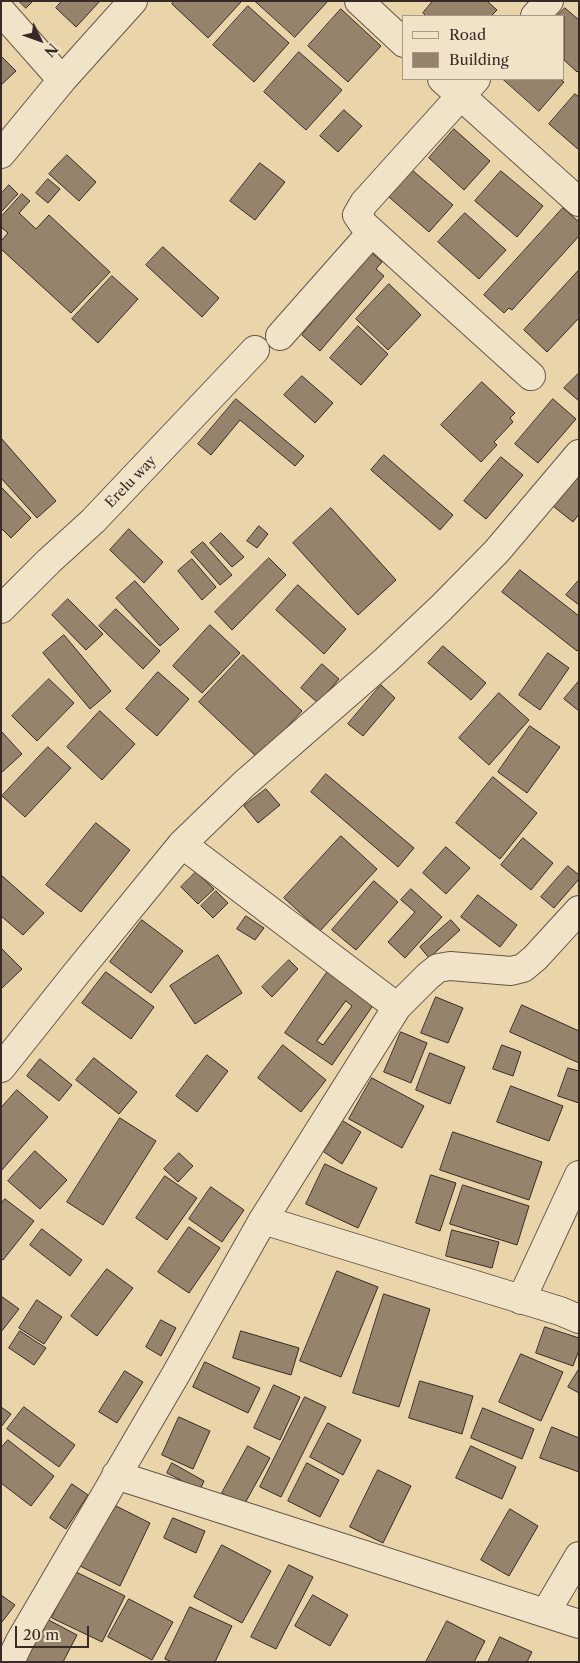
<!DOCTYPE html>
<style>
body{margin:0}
#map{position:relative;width:580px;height:1663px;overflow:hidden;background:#ead4aa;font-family:"Libre Caslon Text",serif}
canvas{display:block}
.frame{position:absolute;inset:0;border:2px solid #382b27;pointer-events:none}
.legend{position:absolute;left:402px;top:15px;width:162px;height:65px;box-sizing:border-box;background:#f1e3c8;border:1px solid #a79988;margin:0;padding:6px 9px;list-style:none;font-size:15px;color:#382b27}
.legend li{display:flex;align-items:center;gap:10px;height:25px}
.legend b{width:25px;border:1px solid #a79988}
.north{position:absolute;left:15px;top:15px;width:50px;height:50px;-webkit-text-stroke:4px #f1e3c8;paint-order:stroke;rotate:132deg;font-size:14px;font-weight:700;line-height:20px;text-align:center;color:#382b27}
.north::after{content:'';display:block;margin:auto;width:18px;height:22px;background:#382b27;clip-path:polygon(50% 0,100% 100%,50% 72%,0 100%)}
.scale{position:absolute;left:15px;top:1626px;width:74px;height:22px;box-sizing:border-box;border:2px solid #382b27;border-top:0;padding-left:6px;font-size:15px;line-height:18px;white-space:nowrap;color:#382b27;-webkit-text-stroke:4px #f1e3c8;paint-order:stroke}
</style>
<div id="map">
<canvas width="580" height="1663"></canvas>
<div class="frame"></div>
<ul class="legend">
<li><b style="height:6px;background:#f1e3c8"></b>Road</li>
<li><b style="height:14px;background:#95836b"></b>Building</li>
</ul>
<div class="north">N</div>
<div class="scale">20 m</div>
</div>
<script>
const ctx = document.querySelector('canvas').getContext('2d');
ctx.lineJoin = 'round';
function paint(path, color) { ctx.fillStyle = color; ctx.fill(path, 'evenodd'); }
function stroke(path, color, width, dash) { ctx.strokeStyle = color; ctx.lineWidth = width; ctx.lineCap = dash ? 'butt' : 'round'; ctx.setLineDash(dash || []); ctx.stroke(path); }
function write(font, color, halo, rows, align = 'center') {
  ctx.font = font + ' "Libre Caslon Text",serif'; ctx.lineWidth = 4.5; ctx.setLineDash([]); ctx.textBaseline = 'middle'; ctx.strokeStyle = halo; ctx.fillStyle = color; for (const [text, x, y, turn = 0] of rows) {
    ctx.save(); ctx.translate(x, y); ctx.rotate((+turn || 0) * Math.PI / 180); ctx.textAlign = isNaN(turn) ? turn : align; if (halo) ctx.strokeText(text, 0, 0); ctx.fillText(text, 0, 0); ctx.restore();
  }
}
const building = new Path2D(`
 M19,1H33L26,8Z
 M62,1H100L76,27L56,8Z
 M174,1H239L241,2L208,38L172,4Z
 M255,1H328L295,37Z
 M433,1H487L497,10L491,16H426L423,13Z
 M248,6L289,43L254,82L213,45Z
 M565,8L579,20V70L577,72L564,60V16H557Z
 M341,9L381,46L348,82L308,46Z
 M299,52L342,90L306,130L264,92Z
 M1,56L16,71L1,85Z
 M503,79H560L564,82L539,111Z
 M575,94L579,97V150L549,124Z
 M344,110L362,126L338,152L320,136Z
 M454,129L490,161L464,190L429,158Z
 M67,155L96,182L79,201L49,174Z
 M260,163L285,182L255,220L230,201Z
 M412,170L453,205L429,232L389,197Z
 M501,171L543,206L517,237L475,201Z
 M48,179L60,189L48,203L36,193Z
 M9,185L18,194L1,212V194Z
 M22,194L30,201L19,213L36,229L49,215L110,272L71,313L1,249V241L8,233L1,227V217Z
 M563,208L579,222V236L512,310L509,308L504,313L484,295Z
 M465,213L506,250L479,279L438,242Z
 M163,247L219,298L202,317L146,265Z
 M372,253L382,262L376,269L384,276L320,351L302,335Z
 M579,270V318L547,352L524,330Z
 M112,276L138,299L98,343L72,319Z
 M389,284L421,315L388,350L356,319Z
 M358,326L388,354L361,385L330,358Z
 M579,373V401L564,388Z
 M302,376L333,403L315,423L284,395Z
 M482,382L515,413L510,418L513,422L494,442L497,445L481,462L441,425Z
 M236,399L304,456L295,466L240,420L211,455L198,444Z
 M553,399L576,419L538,463L515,444Z
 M1,438L56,501L37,518L1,478Z
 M384,455L453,515L440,530L371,470Z
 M501,457L523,475L486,519L464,501Z
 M579,474V514L573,522L553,506Z
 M1,487L31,518L11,538L1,528Z
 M331,508L396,580L358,615L293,543Z
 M259,526L268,534L257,548L247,541Z
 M129,529L163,562L144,583L110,550Z
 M221,533L244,557L232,567L210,543Z
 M203,542L232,575L220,585L191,552Z
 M269,558L286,575L232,630L215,612Z
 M192,559L216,587L202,600L178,571Z
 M520,570L579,616V649L577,651L502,592Z
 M579,580V605L566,595Z
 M135,581L179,629L160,646L116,598Z
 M298,585L346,629L324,654L276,610Z
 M68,599L103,634L86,650L52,615Z
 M116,609L160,651L143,669L99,626Z
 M210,625L240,653L202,693L173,666Z
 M64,635L111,691L90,709L43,653Z
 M443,646L486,683L471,700L428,663Z
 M548,653L569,668L540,710L519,695Z
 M243,655L302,711L258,758L199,702Z
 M322,664L339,679L318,703L301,688Z
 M158,672L189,699L157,736L126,709Z
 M49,679L74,703L37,741L12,716Z
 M579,681V711L564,699Z
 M381,685L395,698L363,736L348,724Z
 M499,693L529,720L489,765L459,738Z
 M100,711L135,744L102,780L67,747Z
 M530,726L560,747L527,793L498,772Z
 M1,731L22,754L1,773Z
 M48,747L71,768L25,817L2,796Z
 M326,774L414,848L398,867L311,792Z
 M493,777L537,813L500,859L456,823Z
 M266,789L280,805L258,823L244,806Z
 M96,823L130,850L81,912L46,885Z
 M341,836L377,869L320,931L284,898Z
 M523,838L553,863L531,890L501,865Z
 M446,847L470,868L446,894L423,873Z
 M568,866L579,875V879L554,908L541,897Z
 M196,872L214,889L198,904L181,887Z
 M1,875L44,913L23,935L1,916Z
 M374,881L398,902L356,950L332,930Z
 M411,889L442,917L405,958L388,942L415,912L401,900Z
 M216,891L228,903L213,918L201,906Z
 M478,895L517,925L500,947L461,917Z
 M246,916L264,928L255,940L237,929Z
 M142,920L183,951L151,993L110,962Z
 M451,920L460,930L429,958L420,947Z
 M1,948L22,969L1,989Z
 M218,955L242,993L195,1024L170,986Z
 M289,960L298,969L272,997L262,987Z
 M328,971L374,1004L332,1065L285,1033ZM346,1001L352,1006L323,1045L317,1041Z
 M106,972L154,1007L131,1039L82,1003Z
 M436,997L463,1008L448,1043L421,1033Z
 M522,1005L579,1031V1063L510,1032Z
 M401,1032L427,1043L411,1083L384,1072Z
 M283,1045L326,1080L301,1112L258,1078Z
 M502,1045L521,1052L513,1076L493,1069Z
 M430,1053L465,1067L450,1104L416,1090Z
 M207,1055L228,1071L197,1112L176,1096Z
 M94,1058L137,1092L119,1114L76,1080Z
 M40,1059L72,1085L59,1101L27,1076Z
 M568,1068L579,1071V1103L558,1096Z
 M372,1078L424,1106L402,1148L349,1119Z
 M511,1086L563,1106L549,1141L497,1122Z
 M17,1090L48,1117L1,1171V1108Z
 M120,1118L156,1141L103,1225L67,1202Z
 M343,1121L361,1132L342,1164L324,1152Z
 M453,1132L542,1162L529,1200L440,1170Z
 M35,1151L67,1180L40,1209L8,1181Z
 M179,1153L193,1166L178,1182L164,1169Z
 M325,1164L377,1188L358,1228L306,1204Z
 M431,1175L456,1183L440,1231L416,1223Z
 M165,1176L197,1198L167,1240L136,1218Z
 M463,1185L529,1206L517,1245L450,1224Z
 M211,1187L244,1210L222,1242L189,1219Z
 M5,1199L34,1221L3,1260L1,1258V1204Z
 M189,1227L220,1248L189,1293L158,1272Z
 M42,1229L82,1260L70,1276L30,1245Z
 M452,1230L499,1242L492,1268L446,1256Z
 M107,1269L133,1288L97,1336L71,1316Z
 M337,1271L378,1287L341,1377L300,1361Z
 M384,1294L430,1309L399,1407L353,1393Z
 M1,1296L19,1309L1,1332Z
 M37,1300L62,1317L44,1344L19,1328Z
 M161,1320L176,1328L161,1356L146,1347Z
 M545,1327L579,1338V1350L573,1366L536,1353Z
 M20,1331L46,1348L34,1365L9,1348Z
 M241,1331L299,1348L291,1375L233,1358Z
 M521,1354L563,1372L541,1421L499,1402Z
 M205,1362L260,1388L248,1413L193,1387Z
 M579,1369V1393L568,1387Z
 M125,1371L143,1382L117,1423L99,1412Z
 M420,1381L473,1396L462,1434L409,1418Z
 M274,1385L300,1397L280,1440L254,1428Z
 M305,1397L326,1407L281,1497L260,1487Z
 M1,1407L11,1414L1,1427Z
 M24,1407L75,1445L59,1467L7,1429Z
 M483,1408L534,1429L522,1459L471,1438Z
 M179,1417L210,1431L193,1469L162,1455Z
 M328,1423L361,1440L343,1475L310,1457Z
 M552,1427L579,1438V1472L540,1458Z
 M8,1440L54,1476L31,1506L1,1483V1448Z
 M248,1446L270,1458L244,1505L222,1493Z
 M471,1446L516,1467L502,1499L456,1478Z
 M172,1463L204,1481L200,1490L167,1473Z
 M307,1463L339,1480L320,1517L288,1501Z
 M378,1470L411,1486L383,1543L350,1527Z
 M72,1484L88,1495L66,1529L50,1518Z
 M108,1502L150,1523L120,1586L78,1565Z
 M510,1509L538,1526L509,1576L481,1560Z
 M173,1518L205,1531L196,1553L164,1538Z
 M222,1545L271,1571L242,1623L194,1597Z
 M289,1565L313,1577L276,1649L251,1637Z
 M74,1571L125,1596L102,1642L52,1618Z
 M1,1595L15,1605L2,1622L1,1621Z
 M313,1595L348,1615L330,1646L295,1626Z
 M129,1599L173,1622L152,1660L108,1637Z
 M190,1607L232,1626L215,1662H172L165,1659Z
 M43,1617L77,1635L63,1662H20Z
 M447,1621L485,1641L474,1662H426Z
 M500,1637L532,1652L527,1662H488Z`);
const street = new Path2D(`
 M359,1L404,43
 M1,11L62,80
 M535,16L549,1
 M442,79L579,202
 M476,79L364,203L357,215L364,225L531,376
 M1,154L62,80L133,1
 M280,336L372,232
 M1,609L49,561L93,521L255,350
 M182,844L397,1007
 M1,1068L75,975L182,844L244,784L386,660L441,608L497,551L579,454
 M263,1220L560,1311L579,1319
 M521,1300L579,1175
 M116,1475L579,1624
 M546,1612L579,1556
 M10,1662L20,1641L176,1374L263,1220L397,1007L428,976L438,968L450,966L511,971L523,968L535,958L579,910`);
const streetNames = [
 ["Erelu way",131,482,-46]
];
paint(building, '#95836b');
stroke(building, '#382b27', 1);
stroke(street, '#645548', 30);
stroke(street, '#f1e3c8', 28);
write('14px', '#382b27', '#f1e3c8', streetNames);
</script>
